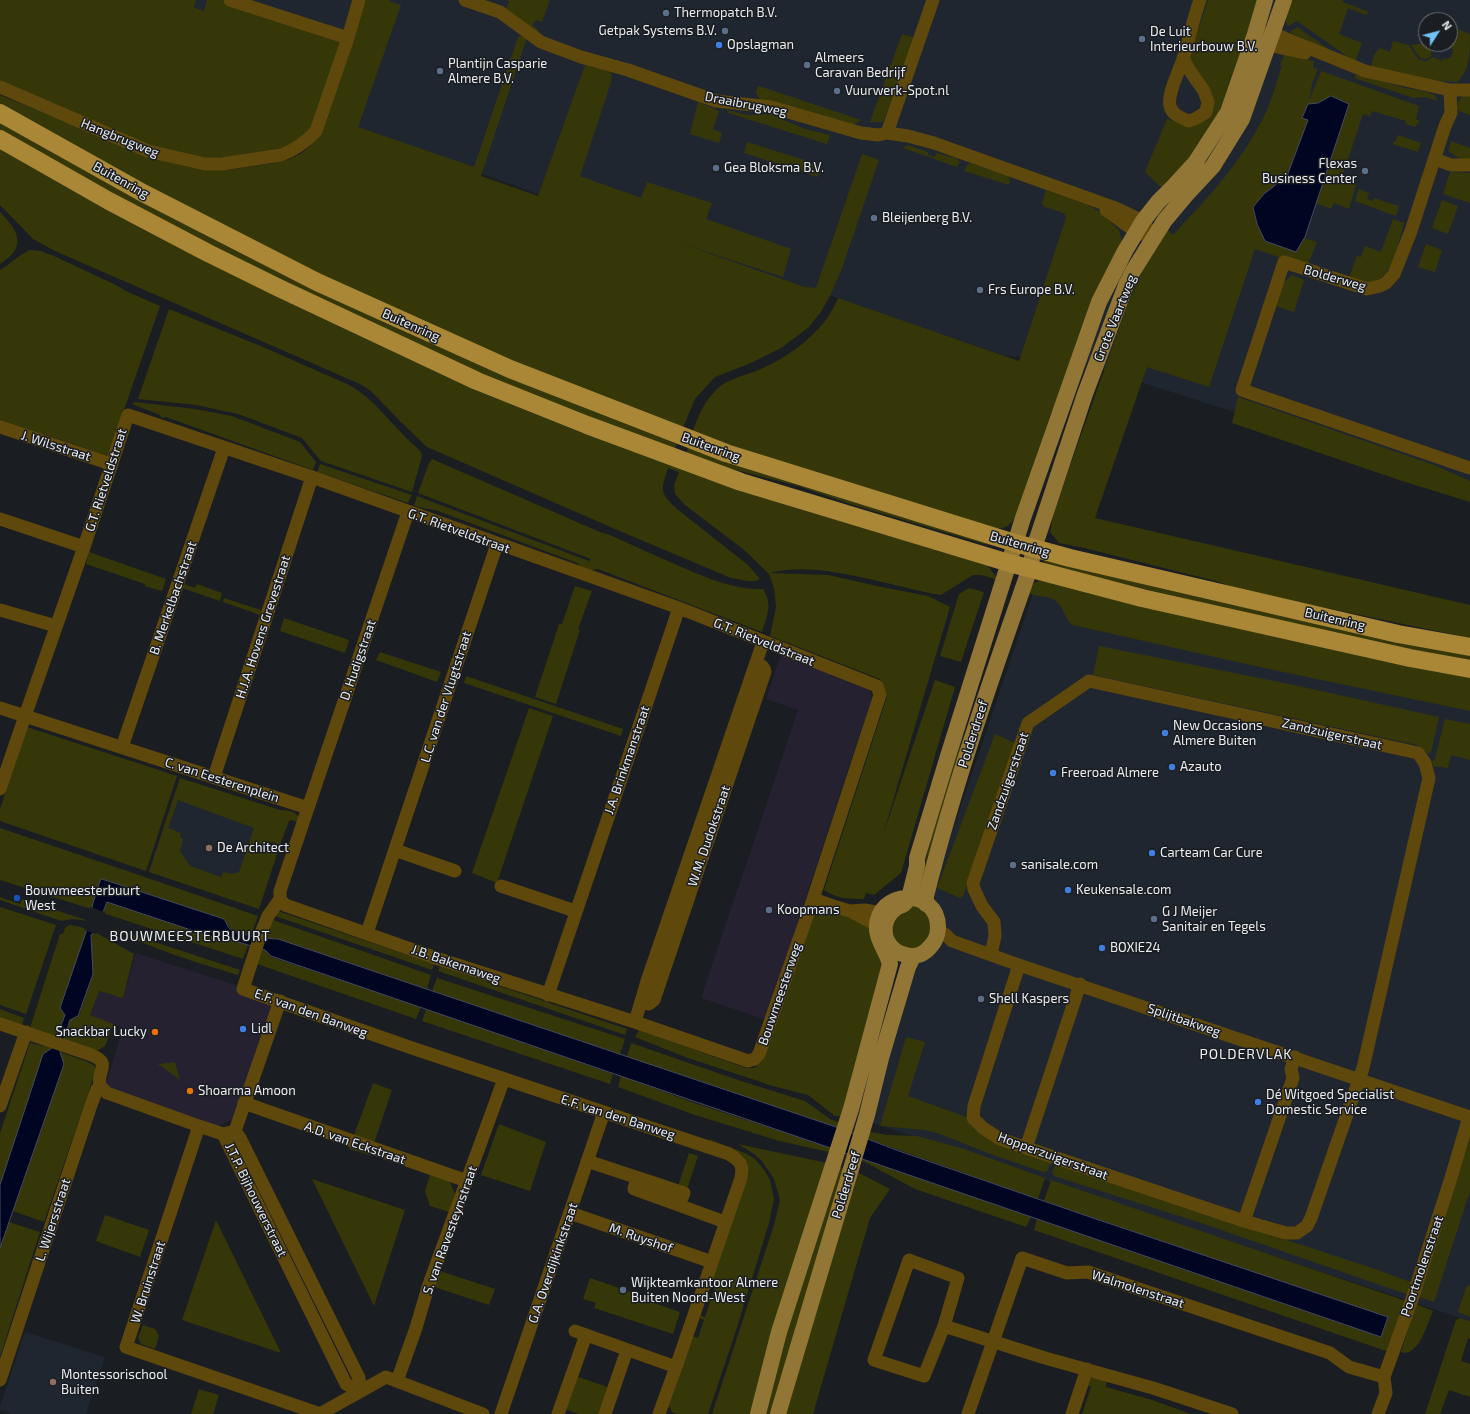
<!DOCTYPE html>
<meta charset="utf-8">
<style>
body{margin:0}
#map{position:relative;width:1470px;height:1414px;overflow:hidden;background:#1a1d21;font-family:"Exo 2",sans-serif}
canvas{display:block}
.north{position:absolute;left:1418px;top:12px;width:40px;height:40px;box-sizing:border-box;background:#1a1d21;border:1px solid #6d7073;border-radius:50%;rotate:54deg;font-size:11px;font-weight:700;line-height:16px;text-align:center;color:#eaecef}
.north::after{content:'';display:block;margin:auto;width:14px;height:18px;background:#71c1f5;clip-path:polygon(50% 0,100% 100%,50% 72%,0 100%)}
</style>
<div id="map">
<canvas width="1470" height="1414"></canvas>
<div class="north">N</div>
</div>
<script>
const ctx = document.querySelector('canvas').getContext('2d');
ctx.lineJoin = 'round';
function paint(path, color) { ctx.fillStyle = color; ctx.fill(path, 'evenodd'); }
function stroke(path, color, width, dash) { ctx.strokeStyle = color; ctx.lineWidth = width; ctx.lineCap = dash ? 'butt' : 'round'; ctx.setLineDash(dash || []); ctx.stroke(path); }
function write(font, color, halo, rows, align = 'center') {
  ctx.font = font + ' "Exo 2",sans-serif'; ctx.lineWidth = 3; ctx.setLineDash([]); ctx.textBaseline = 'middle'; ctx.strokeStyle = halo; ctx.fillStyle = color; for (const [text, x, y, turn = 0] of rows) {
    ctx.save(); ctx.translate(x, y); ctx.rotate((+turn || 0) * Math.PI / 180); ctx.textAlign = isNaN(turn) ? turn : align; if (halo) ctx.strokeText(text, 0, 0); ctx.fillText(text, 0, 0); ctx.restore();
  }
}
const commercial = new Path2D(`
 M784,644L867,678L872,699L847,772L766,1020L701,998L798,710L766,699Z
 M136,953L275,998L236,1118L218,1126L105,1087L123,1028L90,1015L99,991L123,998Z`);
const built = new Path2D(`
 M0,0H1470V488L1094,367L1003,355L596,215L0,1ZM1426,20H1450V44H1426Z
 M1038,579L1470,702V1321L855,1117Z
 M175,792L270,824L241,902L149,872Z
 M25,1332L105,1357L86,1414H10L0,1410V1406Z`);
const green = new Path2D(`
 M0,0H196L194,7L204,11L207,0H220L344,40L313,126L290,147L228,157L206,158L149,148L0,87Z
 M365,0H390L389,1L401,5L358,127L474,167L518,37L525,34H528L481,176L538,196L585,65L611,72L612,79L580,176L641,198L647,182L712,203L706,219L791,249L783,277L677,242L805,287L816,288L862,154L879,160L842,268L831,294L821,312L808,328L781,348L751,363L715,377L695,399L682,430L520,366L252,243L0,105V95L84,129L201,169L227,170L275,163L290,159L302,153L311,145L316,138Z
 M507,0H550L542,22L536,20L532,25L539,31H535L506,10L509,1Z
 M1208,0H1259L1225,103L1189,162L1162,188L1145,172L1167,119L1183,125L1195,122L1210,90L1189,57Z
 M1289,0H1343V2L1369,12L1366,15L1348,8L1339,34L1362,43L1355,62L1297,21L1288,26C1283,17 1286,9 1289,0Z
 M1297,27L1333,52L1291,33V31Z
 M1460,30L1470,34C1470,54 1470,70 1457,82L1417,79L1372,68C1372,60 1373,54 1380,48L1390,52L1393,41L1409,45L1419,60L1427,61L1433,57L1443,61V58L1447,59L1451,57L1453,51L1451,47L1453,43L1450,34Z
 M902,34L916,38L883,122H870Z
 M1425,43C1431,46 1432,51 1431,57L1426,59L1420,58L1411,45Z
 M1285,53L1314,61L1313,68L1318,69L1312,84L1309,101L1321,71L1419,106L1416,119L1420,121L1415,127L1406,124V121L1372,111L1370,116L1363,114L1341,180L1356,185L1349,209L1334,203L1331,209L1316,203L1349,104L1331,96L1318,103L1308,120L1287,176L1264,194L1304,241V238L1317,242L1308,264L1287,260L1255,249L1209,387L1147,367L1095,518L1470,605V638L1241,590L1216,581L1084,548L1059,543L1050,532L1054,511L1127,306L1152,248L1167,230L1173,235C1208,198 1245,158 1266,112C1273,97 1277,81 1282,65H1280Z
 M1357,73L1405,88L1424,91L1434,95L1438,101L1425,97L1414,98L1354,78Z
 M759,86L861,120L851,126L760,100L756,93L757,88Z
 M1470,92V115L1459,111L1457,108C1458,98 1462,96 1470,92Z
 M698,102L719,111L713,129L722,133L719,143L690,134Z
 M727,110L747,115L770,114L805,129L830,135L827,144L728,113Z
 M0,117L115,182L679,439L674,451L483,375L213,248L0,131Z
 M1398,135L1421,143L1418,152L1393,144L1394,141H1396Z
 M1451,141L1470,148V162H1465L1448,151Z
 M747,142L820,165L818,177L744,153Z
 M0,143L254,280L801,509L988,566L997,578L995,579L981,575H973L941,595C892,587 817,559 770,573L828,575L877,586L928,596L950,607L883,835L935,680L955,687L901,873L874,895L866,893L864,899C848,899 838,899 824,890L887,697L880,679L770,636L776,607L774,588L769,574L743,549L685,505L675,494L674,485L679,472L668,468C661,491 659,492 677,509L748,565L760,579C752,584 740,579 731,578L615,529L427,447L401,422L371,391L360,384L55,251L33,239L0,205Z
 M907,145L928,152V155L934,157L937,153L956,158L960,162L957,167L903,148Z
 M970,163L1008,176L1010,181L1009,185L964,171L967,165Z
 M1450,172L1470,173V203L1443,194Z
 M1359,189L1369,193L1367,199L1373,201L1374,198L1399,206L1396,216L1355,201Z
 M1046,190L1091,206L1102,214L1119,230L1122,241L1119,251L1050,416L1016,516C1011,525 1007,528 996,529L692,434C698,415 705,400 719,387C727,380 745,375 756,371C788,358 825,332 838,298L1019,361L1066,218L1064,213L1045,207L1042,203Z
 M1442,200L1458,206L1448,234L1432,228Z
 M0,212C19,231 27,247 0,264Z
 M1393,219L1404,223C1399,240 1393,277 1373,282C1365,283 1357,281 1349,278L1357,256L1361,257L1365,246L1381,252Z
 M1426,244L1442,250L1435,272L1418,267Z
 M30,250L40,251L54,256L116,285L128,292L160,306L108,456L43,434L39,436L0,423V270C11,264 18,255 30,250Z
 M1292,275L1304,280L1294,312L1273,305L1279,287Z
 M169,309L263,347L347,384C369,396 378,408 395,426C403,435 413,444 421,452L422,456L412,492L321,461L302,438L238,414L196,405L138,399Z
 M1238,397L1434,465L1470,481V502L1402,481L1232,423Z
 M135,402L195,409L232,416L300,442L316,462L313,470L166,417L162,418L160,415L132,404Z
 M689,444L994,546L984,544L850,504L798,486L697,460L686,455Z
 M432,459L600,532L610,535C631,544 651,554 672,563C701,575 731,590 763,589C773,604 767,616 762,632L598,569L586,571L577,563L438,511L414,506L417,496L589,561L591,559L418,493L429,463Z
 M320,464L412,495L408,503L317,472Z
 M89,552L166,579L162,591L145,586V584L86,564Z
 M1046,560L1470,653V663L1375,644L1044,565V561Z
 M1041,580L1470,674V711L1269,669L1073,625C1064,619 1064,606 1055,600C1047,595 1035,598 1028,592C1031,585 1034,582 1041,580Z
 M184,584L195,588L197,584L222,593L220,601L182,588Z
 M575,586L592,591L578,629L580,630L556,704L535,697L559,624H562Z
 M969,588L984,592L961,662L940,656L959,594Z
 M224,598L261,610L260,615L223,602Z
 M284,618L349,640L345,653L280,631Z
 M1099,646L1294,685L1439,717L1431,752L1427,754L1417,745L1093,675Z
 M380,652L441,672L437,682L376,660Z
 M466,676L623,729L621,736L464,683Z
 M529,708L553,716L497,883L472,873Z
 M1445,719L1470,724V760L1451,755L1448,768L1433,766L1432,762L1435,759Z
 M27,727L177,776L146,871L0,821V809Z
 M964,728L953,784L923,880C929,830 949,777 964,728Z
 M995,734L1015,743L970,876L963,896L960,898L937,888Z
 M180,778L280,810C288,811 294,810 299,817V822L291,820L289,821L280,845L271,842L270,844L279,848L259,909L149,872ZM178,800L254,828L239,872L232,874L223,872L221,877L190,866L180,851L183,839L180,837L181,833L168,828Z
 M0,828L139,875L258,916L251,935L231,929L224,919L102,879L100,881L91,909L0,880Z
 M0,897L20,904L22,899L89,921L73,919L61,921L0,900Z
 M107,902L221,940L228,939L248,945L243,959L103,913Z
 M911,903L920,907L931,921L929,937L918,948H903L892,936L893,918L906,910H910Z
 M0,907L56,925L26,1014L0,1005Z
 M824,908L833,910L869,927L885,960L842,1116H835L808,1095L773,1086L685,1057L635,1037L639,1030L746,1068H754L761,1063L813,913Z
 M278,911L434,964L432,970L275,916Z
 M273,920L431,975L427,989L278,939L266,938Z
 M69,925L77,926L87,929L60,1008L65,1015L56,1037L30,1028L60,934H63L65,928Z
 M112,928L240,970L238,975C195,962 151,949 112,928Z
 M95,932L134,954L123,998L99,991L90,1015L114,1024L105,1046L97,1051L64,1039L70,1020L79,1016L93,974L91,935Z
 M262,949L265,950L271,957L421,1007L416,1019L257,964Z
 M440,966L627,1029L625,1035L438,971Z
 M437,978L625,1039L620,1054L432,991Z
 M0,1009L24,1018L22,1026L0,1018Z
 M426,1009L613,1074L610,1084L422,1021Z
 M906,1037L925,1042L908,1096L969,1118L1051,1163L1047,1171L1043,1172L993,1155L940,1134L926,1130L880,1126Z
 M30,1043L52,1048L43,1055L0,1185V1133Z
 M631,1043L738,1080L805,1101L830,1119L843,1124L841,1129L627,1057Z
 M60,1052L88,1062L95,1066L96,1070L44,1222L13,1211L64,1064Z
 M175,1062L180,1080L158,1064Z
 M621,1076L697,1104L835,1149L833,1153L779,1141L695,1115L618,1087Z
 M373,1083L392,1090L370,1155L349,1149Z
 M499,1124L546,1142L530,1191L481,1175Z
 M866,1131L887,1135L917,1136L964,1149L1045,1178L1038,1199L854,1134Z
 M1470,1137V1191L1434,1302L1419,1297Z
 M709,1139L745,1153L755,1159L765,1171L770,1180L774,1199L769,1223L734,1337L708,1414H676L672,1412L669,1406L692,1336L698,1338L704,1320L698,1317L699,1315L705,1317L710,1302L704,1300L705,1297L711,1299L716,1284L710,1281L746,1172L710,1143Z
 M738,1144L827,1163L752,1414H712L774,1225L780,1200L774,1179L762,1161L754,1154Z
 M689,1153L698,1156L686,1192L677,1189Z
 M848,1153L1031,1217L1026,1227L915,1189Z
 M1055,1164L1378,1270L1413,1283L1410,1292L1406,1294L1201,1223L1054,1176L1052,1172Z
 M838,1167L844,1168L774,1414H764L782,1336Z
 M855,1171L890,1189L870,1218L813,1414H784Z
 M430,1175L449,1180L455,1194L449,1212L430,1206L425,1191Z
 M312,1179L405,1210L374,1306Z
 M1051,1180L1406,1301L1389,1352L1034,1230L1037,1219L1380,1337L1388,1318L1044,1201Z
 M105,1215L149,1230L140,1257L96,1241Z
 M216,1220L281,1353L182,1320Z
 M9,1222L40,1232L0,1357V1248Z
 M431,1268L495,1289L489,1305L425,1284Z
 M590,1278L634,1293L633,1296L680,1312L673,1334L594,1308L596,1303L583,1299Z
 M1467,1285L1470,1286V1317L1458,1312Z
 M1416,1304L1433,1311C1428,1322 1418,1359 1401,1352Z
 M1460,1318L1470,1321V1339L1468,1338L1461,1361L1470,1364V1397L1449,1390L1440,1414H1425L1456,1320Z
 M143,1325L155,1329L159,1336L155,1349L141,1344L138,1338Z
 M575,1376L608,1387L599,1414H579L564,1409Z
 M1098,1376L1107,1378L1106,1387L1152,1400L1191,1414H1082L1091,1387L1085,1384L1089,1379Z
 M199,1389L219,1395L213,1414H191Z`);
const water = new Path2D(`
 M1331,96L1349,104L1305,237L1296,252L1265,241L1257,224L1253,207L1264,194L1287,176L1308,120L1302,118L1308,104L1318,103Z
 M102,879L224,919C226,922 228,928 231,930C240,935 268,939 278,939L836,1127L899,1151L1090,1217L1388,1317L1381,1337L271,956L265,950L228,939L221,940L107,902L95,932L91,935L93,974L78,1016L70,1020L60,1052L64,1064L0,1248V1185L43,1054L52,1048L65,1015L60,1008L87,929L93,903L100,881Z`);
const pier = new Path2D(`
 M90,907L105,912L96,934L84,930Z`);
const minor = new Path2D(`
 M230,0L348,38
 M465,0L500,12L541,42L581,57L628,70L716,101L771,107L861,133L878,135L887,133L908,136L934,143L1113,207L1143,221L1154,238
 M1255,34L1272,33L1365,71L1450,90H1470
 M1261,39L1268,45L1305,53
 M1183,58L1190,71L1204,91L1208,102L1206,112L1197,118L1189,121C1181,118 1172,115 1170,106C1167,94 1179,72 1183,59C1189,40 1193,19 1200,0
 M0,87L148,151L205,164H222L281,155C295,150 306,142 316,131L348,38L359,0
 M1450,90L1451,113L1445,126L1411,231L1394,274L1386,283L1380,286L1367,289L1284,262L1242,390L1470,468
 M887,133L933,0
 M1435,159L1451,165H1470
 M1106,210L1136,232L1145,235
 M0,427L111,464
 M0,519L84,547
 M0,610L56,626
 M0,708L25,716L84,547L128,415L312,477L679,608L877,686L880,695L813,899L759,1054L755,1059L748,1061L635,1022L439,959L285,905L280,899
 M122,747L224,448
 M214,777L312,477
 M0,789L25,716L308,808L280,891V899L268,916L261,933L243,989L409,1047L729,1154L735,1158L740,1163L742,1169L741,1178L676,1367L659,1414
 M308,808L408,512
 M395,850L455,871
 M501,886L575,911
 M813,899L833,906L850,911L865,910L881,913
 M850,911L877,925
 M938,930L946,935L952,941L1019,965L1470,1117
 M367,933L497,544
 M991,954L995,936L994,922L982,906L974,889L973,883L1028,723L1089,681L1418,753L1425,763L1429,778L1363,1068L1311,1218L1307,1226L1297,1233H1286L1244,1221L1000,1139L983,1128L973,1118L974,1106L1019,965
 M548,995L679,608
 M641,1002L649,1004L654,1000L765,672C764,666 761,665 756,663
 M635,1022L647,981L763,642
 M0,1024L89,1054C114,1064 96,1069 100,1086L97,1089L91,1105L0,1380
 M100,1086L107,1093L199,1126L126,1347L320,1414L386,1377L483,1414
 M244,1103L467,1181
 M0,1106L26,1032
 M199,1126L223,1134L235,1131L280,1001
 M235,1131L240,1138L359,1378V1391
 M223,1134L346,1384L359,1391
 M1026,1148L1080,984
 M587,1161L684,1193L679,1205
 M637,1178L634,1189L725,1222
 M570,1213L712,1262
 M1244,1221L1293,1078L1291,1069L1295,1057
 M944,1326L924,1376L874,1360L909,1260L958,1278L944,1326L1045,1358L1153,1388L1232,1414
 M575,1331L676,1367
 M397,1381L416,1328L428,1287L504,1079
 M501,1414L604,1112
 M558,1414L586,1335
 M605,1414L627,1350
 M968,1414L1022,1258L1067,1273L1088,1272L1330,1353L1349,1367L1384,1377
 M1072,1414L1087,1369
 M1378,1414L1386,1393L1384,1377L1412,1299L1450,1181L1469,1117`);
const major = new Path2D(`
 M926,904V896C954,785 992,676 1030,568L1034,548L1085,394L1126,285L1133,271L1165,220L1186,195L1213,166L1242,119L1284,0
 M758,1414L779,1332L851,1109L890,964C887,952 878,942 877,930C875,888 939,887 938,928C938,934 935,942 930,947C924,954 915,958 906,955C898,954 891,948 887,941C882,929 885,916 896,908C898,906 901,906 904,904C907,902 908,897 910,894L917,866V858L948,756L1023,518L1099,302L1125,251L1143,221L1158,202L1174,186L1195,163L1228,112L1255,34L1265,0
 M778,1414L867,1115L881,1058L908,967L913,957`);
const highway = new Path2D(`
 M0,113L143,193L317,282L510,369L726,453L1015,543L1070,558L1398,634L1470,647
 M0,139L109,201L208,253L279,288L477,381L587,425L741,482L1009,563L1142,598L1410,658L1470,669`);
const markers = [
 [666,13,4,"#5c6f8a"],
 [725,31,4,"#5c6f8a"],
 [1142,39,4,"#5c6f8a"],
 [719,45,4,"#3f7fe0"],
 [807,65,4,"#5c6f8a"],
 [440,71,4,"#5c6f8a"],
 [837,91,4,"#5c6f8a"],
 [716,168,4,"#5c6f8a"],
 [1365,171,4,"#5c6f8a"],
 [874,218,4,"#5c6f8a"],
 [980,290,4,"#5c6f8a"],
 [1165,733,4,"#3f7fe0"],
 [1172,767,4,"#3f7fe0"],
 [1053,773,4,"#3f7fe0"],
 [209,848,4,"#8d6e63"],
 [1152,853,4,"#3f7fe0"],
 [1013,865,4,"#5c6f8a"],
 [1068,890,4,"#3f7fe0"],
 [17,898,4,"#1a4fb4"],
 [769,910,4,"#5c6f8a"],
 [1154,919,4,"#5c6f8a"],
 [1102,948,4,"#3f7fe0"],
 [981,999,4,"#5c6f8a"],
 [243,1029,4,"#3f7fe0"],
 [155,1032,4,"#e8710a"],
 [190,1091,4,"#e8710a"],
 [1258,1102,4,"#3f7fe0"],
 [623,1290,4,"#5c6f8a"],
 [53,1382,4,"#8d6e63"]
];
const poiNames = [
 ["Thermopatch B.V.",674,13],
 ["Getpak Systems B.V.",717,31,"right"],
 ["De Luit",1150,32],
 ["Interieurbouw B.V.",1150,47],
 ["Opslagman",727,45],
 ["Almeers",815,58],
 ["Caravan Bedrijf",815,73],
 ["Plantijn Casparie",448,64],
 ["Almere B.V.",448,79],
 ["Vuurwerk-Spot.nl",845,91],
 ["Flexas",1357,164,"right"],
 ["Business Center",1357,179,"right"],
 ["Gea Bloksma B.V.",724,168],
 ["Bleijenberg B.V.",882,218],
 ["Frs Europe B.V.",988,290],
 ["New Occasions",1173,726],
 ["Almere Buiten",1173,741],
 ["Azauto",1180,767],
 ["Freeroad Almere",1061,773],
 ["De Architect",217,848],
 ["Carteam Car Cure",1160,853],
 ["sanisale.com",1021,865],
 ["Keukensale.com",1076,890],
 ["Bouwmeesterbuurt",25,891],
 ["West",25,906],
 ["Koopmans",777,910],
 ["G J Meijer",1162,912],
 ["Sanitair en Tegels",1162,927],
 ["BOXIE24",1110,948],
 ["Shell Kaspers",989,999],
 ["Lidl",251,1029],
 ["Snackbar Lucky",147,1032,"right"],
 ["Shoarma Amoon",198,1091],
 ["Dé Witgoed Specialist",1266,1095],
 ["Domestic Service",1266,1110],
 ["Wijkteamkantoor Almere",631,1283],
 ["Buiten Noord-West",631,1298],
 ["Montessorischool",61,1375],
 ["Buiten",61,1390]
];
const streetNames = [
 ["Draaibrugweg",746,104,11],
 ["Hangbrugweg",120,138,22],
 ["Buitenring",121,180,29],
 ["Bolderweg",1335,278,16],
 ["Grote Vaartweg",1115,318,-68],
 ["Buitenring",411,325,24],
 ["J. Wilsstraat",56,446,18],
 ["Buitenring",711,447,20],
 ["G.T. Rietveldstraat",106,480,-72],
 ["G.T. Rietveldstraat",459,531,20],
 ["Buitenring",1020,544,16],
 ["B. Merkelbachstraat",173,598,-71],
 ["Buitenring",1335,619,13],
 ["H.J.A. Hovens Grevestraat",263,627,-72],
 ["G.T. Rietveldstraat",764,642,22],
 ["D. Hudigstraat",358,660,-71],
 ["L.C. van der Vlugtstraat",446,697,-72],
 ["Polderdreef",973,734,-72],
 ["Zandzuigerstraat",1332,734,13],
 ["J.A. Brinkmanstraat",627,760,-71],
 ["C. van Eesterenplein",222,780,18],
 ["Zandzuigerstraat",1008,781,-71],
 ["W.M. Dudokstraat",709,836,-71],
 ["J.B. Bakemaweg",456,964,19],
 ["Bouwmeesterweg",780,994,-71],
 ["E.F. van den Banweg",311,1013,20],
 ["Splijtbakweg",1184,1020,19],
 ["E.F. van den Banweg",618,1117,18],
 ["A.D. van Eckstraat",355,1143,19],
 ["Hopperzuigerstraat",1053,1156,20],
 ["Polderdreef",846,1185,-73],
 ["J.T.P. Bijhouwerstraat",256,1200,64],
 ["L. Wijersstraat",53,1220,-72],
 ["S. van Ravesteynstraat",450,1230,-70],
 ["M. Ruyshof",641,1238,19],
 ["G.A. Overdijkinkstraat",553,1263,-71],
 ["Poortmolenstraat",1422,1266,-71],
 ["W. Bruinstraat",148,1282,-72],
 ["Walmolenstraat",1138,1289,18]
];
const neighbourhoodNames = [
 ["BOUWMEESTERBUURT",190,936],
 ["POLDERVLAK",1246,1054]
];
paint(commercial, '#252131');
paint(built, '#20262f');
paint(green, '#353709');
paint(water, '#000522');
stroke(water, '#464a60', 1);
paint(pier, '#1a1d21');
stroke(minor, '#5f480b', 13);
stroke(major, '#927635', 16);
stroke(highway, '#a98737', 18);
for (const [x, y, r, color] of markers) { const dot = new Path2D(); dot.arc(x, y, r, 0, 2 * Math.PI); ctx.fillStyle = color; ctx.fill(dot); stroke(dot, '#1a1d21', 1.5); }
write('13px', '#eaecef', '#1a1d21', poiNames, 'left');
write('13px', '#eaecef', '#1a1d21', streetNames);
ctx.letterSpacing = '1px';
write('14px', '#eaecef', '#1a1d21', neighbourhoodNames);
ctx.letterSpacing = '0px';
</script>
